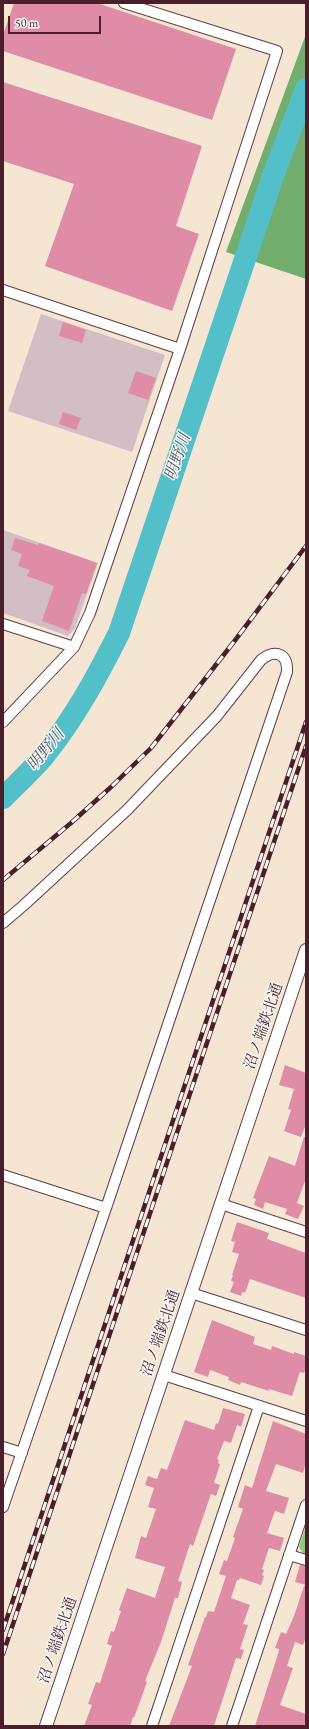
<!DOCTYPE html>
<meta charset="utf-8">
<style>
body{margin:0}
#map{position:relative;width:309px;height:1729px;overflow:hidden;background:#f4e6d3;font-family:"EB Garamond",serif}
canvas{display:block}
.frame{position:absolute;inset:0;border:4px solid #4a1f2b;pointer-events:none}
.scale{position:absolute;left:8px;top:16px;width:93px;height:18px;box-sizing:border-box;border:2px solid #4a1f2b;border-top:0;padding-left:5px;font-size:12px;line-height:14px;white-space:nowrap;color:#4a1f2b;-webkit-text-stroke:3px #f6f6f2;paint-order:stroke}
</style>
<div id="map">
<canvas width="309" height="1729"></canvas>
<div class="frame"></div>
<div class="scale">50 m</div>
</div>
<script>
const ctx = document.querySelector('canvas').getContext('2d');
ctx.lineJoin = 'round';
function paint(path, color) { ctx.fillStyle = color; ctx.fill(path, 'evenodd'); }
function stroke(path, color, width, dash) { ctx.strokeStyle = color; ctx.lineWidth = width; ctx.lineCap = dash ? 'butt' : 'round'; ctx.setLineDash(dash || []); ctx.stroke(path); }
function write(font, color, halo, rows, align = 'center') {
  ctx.font = font + ' "EB Garamond","Noto Serif JP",serif'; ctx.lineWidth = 3; ctx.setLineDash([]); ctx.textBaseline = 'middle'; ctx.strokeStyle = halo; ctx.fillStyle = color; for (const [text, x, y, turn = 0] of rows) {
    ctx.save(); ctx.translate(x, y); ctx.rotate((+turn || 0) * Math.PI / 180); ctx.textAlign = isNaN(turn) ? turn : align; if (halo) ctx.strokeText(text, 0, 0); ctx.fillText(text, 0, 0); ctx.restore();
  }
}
const industrial = new Path2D(`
 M41,314L165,355L132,452L8,411Z
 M3,530L98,563L75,628L68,636L3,613Z`);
const green = new Path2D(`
 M306,1526V1554L303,1553L299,1547Z`);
const forest = new Path2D(`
 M306,34V279L226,252Z`);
const river = new Path2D(`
 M3,798C16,785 31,771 44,756C75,717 97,677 119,633L273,176L306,89`);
const building = new Path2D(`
 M14,3H97L236,49L212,120L3,51V35Z
 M3,82L202,146L176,226L199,234L172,311L45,266L74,184L3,161Z
 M63,322L86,330L82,343L59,336Z
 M136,371L156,378L148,400L128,393Z
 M63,412L81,418L76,430L59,424Z
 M15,538L38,545L39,543L97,563L86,594L82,593L69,631L42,621L54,586L27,576L30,570L18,566L22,554L11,550Z
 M285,1065L306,1073V1124L301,1137L284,1131L291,1110L288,1109L294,1089L279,1085Z
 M304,1137H306V1178L297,1203L304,1206L298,1219L285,1214L287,1209L265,1202L263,1209L254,1205L256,1199L253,1198L269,1156L295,1166Z
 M237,1222L269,1233L267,1239L306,1253V1298L250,1279L245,1293L242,1292L241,1296L230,1292L234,1282L231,1281L233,1275H232L239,1254L232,1252L235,1242L231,1241Z
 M212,1320L255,1337L253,1344L271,1350L272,1346L294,1354V1352L306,1356V1367L304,1373L300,1372L292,1396L269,1389V1391L241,1382L240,1385L228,1380L229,1377L210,1370L208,1377L194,1372Z
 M223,1408L245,1414L241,1427L237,1425L231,1443L224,1441L217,1459L219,1460L218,1463L220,1464L214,1483L220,1485L216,1496L211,1494L193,1546L190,1544L178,1581L182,1582L178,1598H175L161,1642L145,1681L147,1682L134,1718L133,1717L130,1726H84L92,1705L88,1704L96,1682L100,1683L112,1646L107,1644L111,1631L114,1632L121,1611L119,1610L127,1588L155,1598L165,1567L135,1558L141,1536L146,1538L156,1509L148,1507L154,1488L145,1485L148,1476L157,1479L161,1468L167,1470L185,1420L214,1430L216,1423L218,1424Z
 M273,1421L306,1434V1462L303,1473L276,1464L266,1491L289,1498L284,1514L275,1511L267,1533L284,1538L280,1551L269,1548L262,1569L264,1570L262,1575L264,1576L261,1585L240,1578L239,1580H237L231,1598L250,1605L243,1624L248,1625L240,1649L244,1650L241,1659L236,1658L214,1726H169L192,1666L188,1665L205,1617H206L208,1611L214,1612L226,1576L219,1574L224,1560L227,1561L235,1538L233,1537L243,1509L238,1507L245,1485L252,1488Z
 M300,1565L306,1566V1585L295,1582Z
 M304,1586H306V1637L303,1645L295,1642L287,1666L293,1668L280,1705L306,1714V1721L304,1726H255L278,1654L279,1649L275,1648L281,1632L286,1634L294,1616Z`);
const minor = new Path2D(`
 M3,290L180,349
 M3,624L74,647
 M3,722L74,647L90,613L180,349L277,51L124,3
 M3,923L24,905L127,810L217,716L261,660C275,649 288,653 287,672L106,1208L3,1507
 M3,1175L106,1208
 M221,1204L306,1232
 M191,1293L306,1330
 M164,1375L306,1421
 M3,1447L22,1453
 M289,1555L306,1560
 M152,1726L259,1406
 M232,1726L306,1505`);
const tertiary = new Path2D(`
 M46,1726L306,950`);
const rail = new Path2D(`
 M3,880L71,823L111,787L151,748L233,643L306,546
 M3,1630L306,722
 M3,1654L306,746`);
const streetNames = [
 ["沼ノ端鉄北通",264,1026,-71],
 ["沼ノ端鉄北通",161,1333,-71],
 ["沼ノ端鉄北通",58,1640,-71]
];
const waterNames = [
 ["明野川",178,457,-71],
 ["明野川",46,750,-51]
];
paint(industrial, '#d2bec4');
paint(green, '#8eca7f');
paint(forest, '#72ae6e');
stroke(river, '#53c0c9', 22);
paint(building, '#df8ca7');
stroke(minor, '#643d44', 12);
stroke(tertiary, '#643d44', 14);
stroke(minor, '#fff', 10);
stroke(tertiary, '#fff', 12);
stroke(rail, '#4a1f2b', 4.5);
stroke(rail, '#f6f6f2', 3, [9]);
write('15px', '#4a1f2b', '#f6f6f2', streetNames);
write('italic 16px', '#4d5762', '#f6f6f2', waterNames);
</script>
